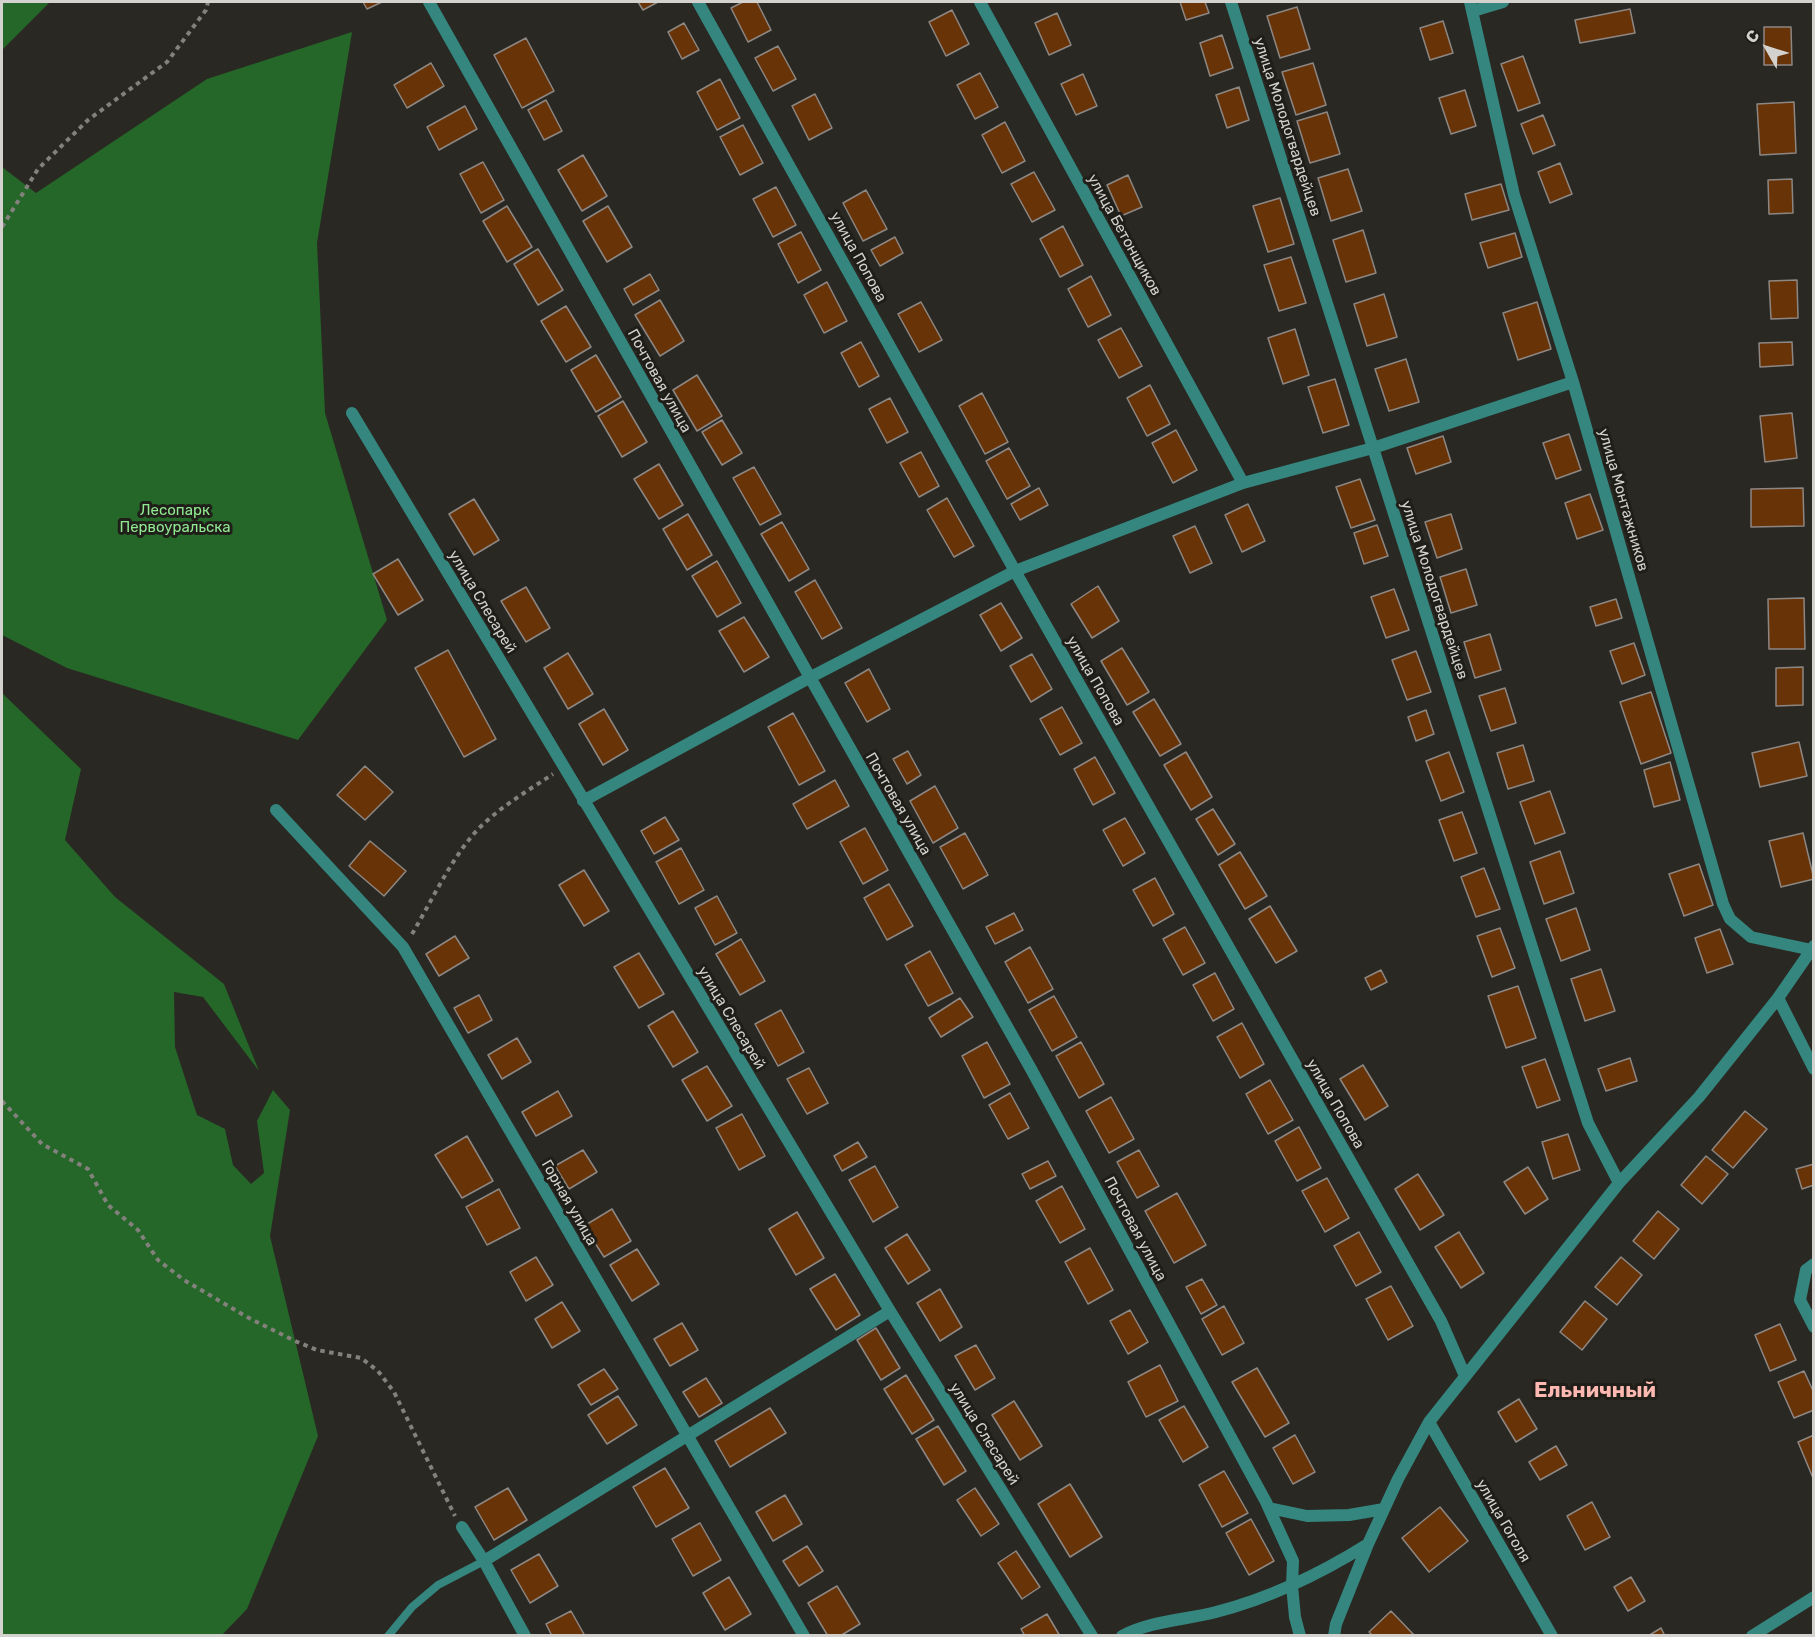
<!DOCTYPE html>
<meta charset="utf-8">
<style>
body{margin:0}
#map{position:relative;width:1815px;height:1637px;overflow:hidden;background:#2a2823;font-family:Rubik,sans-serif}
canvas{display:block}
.frame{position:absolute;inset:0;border:3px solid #d3d2ce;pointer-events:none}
.north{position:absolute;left:1737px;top:18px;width:60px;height:60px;-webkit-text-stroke:4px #201e19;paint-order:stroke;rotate:309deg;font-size:16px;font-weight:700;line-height:24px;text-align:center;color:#d3d2ce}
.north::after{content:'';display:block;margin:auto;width:21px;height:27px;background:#d3d2ce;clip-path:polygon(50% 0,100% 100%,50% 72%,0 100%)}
</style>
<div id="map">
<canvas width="1815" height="1637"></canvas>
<div class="frame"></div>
<div class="north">С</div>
</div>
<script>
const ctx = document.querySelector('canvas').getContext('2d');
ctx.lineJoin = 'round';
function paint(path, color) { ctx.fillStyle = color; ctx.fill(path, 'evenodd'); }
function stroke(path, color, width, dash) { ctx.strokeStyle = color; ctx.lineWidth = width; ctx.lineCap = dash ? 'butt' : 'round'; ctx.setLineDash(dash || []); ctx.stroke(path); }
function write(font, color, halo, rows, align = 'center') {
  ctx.font = font + ' Rubik,sans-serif'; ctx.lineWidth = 6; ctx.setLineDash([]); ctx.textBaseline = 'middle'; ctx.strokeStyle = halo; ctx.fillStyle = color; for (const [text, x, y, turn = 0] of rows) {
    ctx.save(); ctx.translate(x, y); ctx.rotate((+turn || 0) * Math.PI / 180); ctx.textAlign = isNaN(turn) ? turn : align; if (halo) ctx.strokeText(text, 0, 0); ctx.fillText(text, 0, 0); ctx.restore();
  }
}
const forest = new Path2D(`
 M2,2H50L2,50Z
 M352,32L317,243L325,413L387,620L298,740L67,668L2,635V167L36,193L207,79Z
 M2,693L81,769L65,840L115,897L224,984L259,1071L203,997L174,992L175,1047L197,1115L225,1129L233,1165L251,1184L264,1173L257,1121L273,1090L290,1110L270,1236L318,1436L247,1609L222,1635H2Z`);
const building = new Path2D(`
 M363,2H382L367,9Z
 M638,2H658L643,10Z
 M743,2H757L771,30L748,42L731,8Z
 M1180,2H1205L1209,13L1186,20Z
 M1297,7L1310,49L1280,58L1267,16Z
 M1630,9L1635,33L1580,43L1575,20Z
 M952,10L969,44L946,56L929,22Z
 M1057,13L1071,45L1049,55L1035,23Z
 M1443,21L1453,53L1430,60L1420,28Z
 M684,23L699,50L682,59L668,32Z
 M1764,27H1791L1792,65H1764Z
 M1222,35L1233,68L1210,76L1200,43Z
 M526,38L554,91L522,108L494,55Z
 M778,46L796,79L773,91L755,58Z
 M1523,56L1540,103L1518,111L1501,64Z
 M431,63L444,86L407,108L394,85Z
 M1313,63L1326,105L1296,115L1282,72Z
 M980,73L998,107L975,119L957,85Z
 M1083,74L1097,106L1076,115L1061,84Z
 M720,79L740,118L717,130L697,92Z
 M1239,87L1249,120L1227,128L1216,95Z
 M1465,90L1476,126L1451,134L1439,98Z
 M815,94L832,128L809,140L792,106Z
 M546,100L562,131L544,140L528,110Z
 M1794,102L1796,153L1760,155L1757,104Z
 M465,106L477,129L439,150L427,127Z
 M1327,112L1340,154L1310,163L1297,121Z
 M1543,115L1555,145L1533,154L1521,124Z
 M1005,122L1025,161L1002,173L982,135Z
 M743,125L763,163L740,175L720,137Z
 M583,155L607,196L582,211L558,170Z
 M483,162L504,200L481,213L460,174Z
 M1560,163L1572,194L1550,203L1538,172Z
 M1348,169L1362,211L1331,221L1318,178Z
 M1034,172L1055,210L1032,222L1011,184Z
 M1128,175L1142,207L1121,216L1107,185Z
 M1792,179L1793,213L1769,214L1768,180Z
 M1501,184L1509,210L1472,220L1465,194Z
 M776,187L796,225L773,237L753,199Z
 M866,190L887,229L863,241L843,203Z
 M1280,198L1294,244L1268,252L1253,206Z
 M507,206L532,247L507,262L483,221Z
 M608,206L632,247L607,262L583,221Z
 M1063,226L1083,265L1060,277L1040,239Z
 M1363,230L1376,273L1346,282L1333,240Z
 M801,232L821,270L798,283L778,244Z
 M1515,233L1522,257L1488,268L1480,243Z
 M895,237L903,253L880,266L871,250Z
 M538,249L563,290L538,305L514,264Z
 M1291,257L1306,303L1279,311L1264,265Z
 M650,274L659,290L633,305L624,289Z
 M1091,276L1111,315L1088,327L1068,289Z
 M1797,280L1798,318L1771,319L1769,281Z
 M827,282L847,321L824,333L804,295Z
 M1384,294L1397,337L1367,346L1354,304Z
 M660,300L684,341L660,356L635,315Z
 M921,302L942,340L919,352L898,314Z
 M1537,302L1551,349L1518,360L1503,313Z
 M566,306L591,347L566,362L541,321Z
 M1121,328L1142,366L1119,378L1098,340Z
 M1295,329L1309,375L1283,384L1268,338Z
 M861,342L879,376L859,387L841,353Z
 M1792,342L1793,365L1760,367L1759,343Z
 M596,355L621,397L596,412L571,370Z
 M1406,359L1419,402L1389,411L1375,369Z
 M697,375L722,416L697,431L673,390Z
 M1335,379L1349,425L1323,433L1308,387Z
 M1150,385L1170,424L1147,436L1127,398Z
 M982,393L1008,442L985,454L959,406Z
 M890,398L908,432L887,443L869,409Z
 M623,401L647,442L622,457L598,416Z
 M1792,413L1797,458L1765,462L1760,416Z
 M722,420L742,453L722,465L702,432Z
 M1176,430L1197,470L1173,483L1152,443Z
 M1569,434L1581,470L1556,479L1543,443Z
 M1443,436L1451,462L1416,474L1407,448Z
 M1009,448L1030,486L1007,499L986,461Z
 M921,452L939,486L919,497L900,463Z
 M659,464L683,505L659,519L634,479Z
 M754,467L781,514L760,525L733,478Z
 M1360,479L1375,520L1351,528L1336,487Z
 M1039,488L1048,505L1020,520L1011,504Z
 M1803,488L1804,526L1751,527V489Z
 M1590,494L1603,530L1577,539L1565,503Z
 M947,498L974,546L954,557L927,510Z
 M474,499L499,540L474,555L449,514Z
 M1248,504L1265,541L1242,552L1225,515Z
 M688,514L712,555L687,570L663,529Z
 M1451,514L1462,549L1437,558L1425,522Z
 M782,522L809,569L789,581L761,534Z
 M1377,525L1388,556L1364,564L1354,533Z
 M1195,526L1212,563L1190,573L1173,536Z
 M398,559L423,600L398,615L373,574Z
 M717,561L741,603L717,617L692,576Z
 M1466,569L1477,605L1451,613L1440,577Z
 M815,580L842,628L822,639L795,592Z
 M1098,586L1119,621L1092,638L1071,604Z
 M526,587L550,628L526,642L501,601Z
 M1394,589L1409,630L1386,638L1371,597Z
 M1804,598L1805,649H1769L1768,599Z
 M1616,599L1622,618L1596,626L1590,607Z
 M1001,603L1022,638L1001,651L980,615Z
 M744,617L769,657L744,672L719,631Z
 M1490,634L1501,670L1475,678L1464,642Z
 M1634,643L1645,675L1622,684L1610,651Z
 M1122,648L1149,692L1127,705L1101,661Z
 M448,650L496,739L464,757L415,668Z
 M1416,651L1431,692L1407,700L1392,660Z
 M568,653L593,694L568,709L544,668Z
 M1032,654L1052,689L1031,702L1010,666Z
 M1803,667V705L1776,706V668Z
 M869,669L890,709L867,722L845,683Z
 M1505,688L1516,723L1491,731L1479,696Z
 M1651,692L1671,753L1641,764L1620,702Z
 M1154,699L1181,744L1160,756L1133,712Z
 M1062,707L1082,743L1060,755L1040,719Z
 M604,709L628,750L603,765L579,724Z
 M1426,710L1434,734L1416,741L1408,717Z
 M793,713L825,771L799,785L768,727Z
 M1799,742L1807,776L1760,787L1752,753Z
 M1523,745L1534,781L1508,789L1497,753Z
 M908,751L921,775L907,784L893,759Z
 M1186,752L1212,797L1191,810L1164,765Z
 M1449,752L1464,792L1441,801L1426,761Z
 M1095,757L1115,793L1093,805L1074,769Z
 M1670,762L1680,800L1654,807L1644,770Z
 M365,766L393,792L365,820L337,795Z
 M835,780L849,806L807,829L793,804Z
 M935,786L958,828L933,843L910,801Z
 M1550,791L1565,833L1535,844L1520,802Z
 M1213,809L1235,844L1218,855L1196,819Z
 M1462,812L1477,853L1454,861L1439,820Z
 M665,817L679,840L654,854L641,831Z
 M1125,818L1145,853L1123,866L1103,830Z
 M865,828L888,870L863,884L840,842Z
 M965,833L988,875L963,889L940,847Z
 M1803,833L1814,879L1781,887L1769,841Z
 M370,841L406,871L384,896L349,866Z
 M681,848L704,890L679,904L656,862Z
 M1560,851L1574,893L1544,904L1530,862Z
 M1240,852L1267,896L1245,909L1219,865Z
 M1699,864L1713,905L1684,916L1669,874Z
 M1484,868L1500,909L1476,917L1461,877Z
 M584,870L609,911L584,926L559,885Z
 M1155,878L1174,914L1153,926L1133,890Z
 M889,884L913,926L887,940L864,898Z
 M717,896L737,933L715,945L695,908Z
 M1270,906L1297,951L1276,963L1249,919Z
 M1576,908L1590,950L1561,961L1546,919Z
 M1014,913L1023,930L995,944L986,927Z
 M1185,927L1205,963L1183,975L1163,939Z
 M1500,928L1515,968L1492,977L1477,936Z
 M1720,929L1733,964L1707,973L1695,938Z
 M455,936L469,958L439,976L426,954Z
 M741,939L765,981L740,995L716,954Z
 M1030,947L1053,989L1028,1003L1005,962Z
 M930,951L953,993L928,1006L905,965Z
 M639,953L664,994L639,1008L614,967Z
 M1601,969L1615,1011L1585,1021L1571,979Z
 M1381,970L1387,982L1371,990L1365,978Z
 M1215,973L1234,1009L1213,1021L1193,985Z
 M1518,986L1536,1038L1506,1048L1488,996Z
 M479,995L492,1020L468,1033L454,1008Z
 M1054,996L1077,1037L1052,1051L1029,1010Z
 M960,998L973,1017L941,1037L929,1018Z
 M781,1010L804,1052L778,1066L755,1024Z
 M673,1011L698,1052L673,1067L648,1026Z
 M1242,1023L1264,1064L1240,1078L1217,1037Z
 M517,1038L531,1062L502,1079L488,1055Z
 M987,1042L1010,1084L984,1098L962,1056Z
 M1081,1042L1104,1084L1079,1098L1056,1056Z
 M1630,1058L1637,1081L1606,1091L1598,1069Z
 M1545,1059L1560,1100L1537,1108L1522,1067Z
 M1363,1065L1388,1106L1365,1120L1340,1079Z
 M707,1066L732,1106L707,1121L682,1080Z
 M809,1068L828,1103L807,1114L787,1079Z
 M1270,1080L1293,1120L1268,1134L1246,1094Z
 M558,1091L572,1116L536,1136L522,1112Z
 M1010,1093L1029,1128L1008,1139L989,1105Z
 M1111,1097L1134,1139L1109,1153L1086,1111Z
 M1745,1111L1767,1129L1733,1168L1712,1150Z
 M742,1114L765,1156L739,1170L716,1128Z
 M1299,1127L1321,1168L1297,1181L1275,1141Z
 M1568,1134L1580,1170L1553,1179L1542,1142Z
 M467,1136L493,1181L462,1198L435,1155Z
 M858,1142L867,1157L842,1171L834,1156Z
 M583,1150L597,1172L569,1189L555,1166Z
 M1139,1150L1159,1186L1137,1198L1117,1162Z
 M1706,1156L1728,1174L1702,1204L1681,1185Z
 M1048,1161L1056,1176L1030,1189L1022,1174Z
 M1814,1164V1185L1802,1189L1796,1169Z
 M875,1166L898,1207L873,1222L849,1180Z
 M1528,1167L1548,1199L1525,1214L1504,1182Z
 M1418,1174L1444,1215L1420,1230L1395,1189Z
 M1327,1178L1349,1218L1325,1232L1302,1191Z
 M1062,1186L1085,1229L1060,1243L1036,1201Z
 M499,1189L520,1228L487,1245L466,1207Z
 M1177,1193L1206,1245L1174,1263L1145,1211Z
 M612,1209L631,1241L604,1257L584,1226Z
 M1658,1211L1679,1229L1654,1259L1633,1241Z
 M797,1212L824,1258L796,1275L769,1229Z
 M1359,1232L1381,1272L1356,1286L1334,1246Z
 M1459,1232L1484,1273L1461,1288L1435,1247Z
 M907,1234L930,1270L908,1284L885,1248Z
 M1090,1248L1113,1290L1088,1304L1065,1262Z
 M637,1249L659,1284L632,1301L610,1265Z
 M536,1257L553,1285L526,1301L510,1272Z
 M1621,1257L1642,1275L1617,1305L1595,1287Z
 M835,1274L860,1315L836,1330L810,1289Z
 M1202,1279L1217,1305L1201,1314L1186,1287Z
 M1391,1286L1413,1326L1388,1340L1366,1299Z
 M940,1289L962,1327L940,1341L917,1303Z
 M1585,1301L1607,1319L1582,1350L1560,1332Z
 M562,1302L580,1331L552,1348L535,1319Z
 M1224,1306L1244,1343L1222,1355L1202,1319Z
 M1130,1310L1148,1342L1128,1354L1110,1321Z
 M682,1323L698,1350L670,1366L654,1339Z
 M1780,1324L1796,1360L1770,1371L1755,1335Z
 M876,1328L900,1368L881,1380L857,1340Z
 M976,1345L995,1378L975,1390L955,1356Z
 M1160,1365L1178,1401L1146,1417L1128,1382Z
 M1257,1368L1289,1423L1265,1437L1232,1382Z
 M604,1369L618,1389L591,1405L578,1385Z
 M1804,1371L1814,1393V1410L1794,1418L1778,1382Z
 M906,1375L934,1420L912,1434L884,1389Z
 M706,1378L722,1403L699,1417L683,1392Z
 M618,1396L637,1425L607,1444L588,1415Z
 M1519,1399L1537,1429L1516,1442L1498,1412Z
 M1014,1401L1042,1446L1020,1460L992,1415Z
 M1184,1406L1208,1447L1183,1462L1159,1420Z
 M770,1408L786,1433L730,1467L715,1441Z
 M938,1426L966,1471L944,1485L916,1439Z
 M1295,1435L1315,1472L1293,1484L1273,1448Z
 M1814,1435V1477L1813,1478L1798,1442Z
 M1556,1446L1567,1465L1540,1480L1529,1462Z
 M665,1468L689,1508L656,1527L633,1487Z
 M1224,1471L1248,1513L1222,1527L1199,1485Z
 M1070,1484L1102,1537L1070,1557L1038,1504Z
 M508,1488L527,1520L494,1540L475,1507Z
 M975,1488L999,1524L981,1536L957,1500Z
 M785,1495L802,1524L773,1541L756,1512Z
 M1592,1502L1610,1537L1585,1550L1567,1516Z
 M1440,1507L1468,1541L1429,1572L1402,1538Z
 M1251,1519L1274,1561L1249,1575L1226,1533Z
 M700,1523L721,1560L693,1576L672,1539Z
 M807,1546L823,1571L799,1586L783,1561Z
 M1016,1551L1040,1587L1022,1599L998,1563Z
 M539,1554L558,1586L530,1603L511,1570Z
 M729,1577L751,1614L725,1630L703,1593Z
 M1631,1577L1645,1601L1628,1611L1614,1587Z
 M837,1586L860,1624L840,1636H828L808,1603Z
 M571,1611L585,1636H552L546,1624Z
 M1391,1611L1415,1636H1373L1369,1632Z
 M1047,1614L1060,1636H1025L1021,1629Z
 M1661,1628L1665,1636H1648Z`);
const path = new Path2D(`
 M2,227L38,169L88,120L167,62L206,10L208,2
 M412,934C431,902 448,865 472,836C493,811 526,792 553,774
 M2,1101L42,1144L88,1169L108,1205L138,1230L158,1260L184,1280L247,1317L295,1341L317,1350L361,1358L378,1371L394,1392L455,1516`);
const lane = new Path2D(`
 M388,1636L412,1607L438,1585L484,1561`);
const street = new Path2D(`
 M429,2L1031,1069L1266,1502L1293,1561L1292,1586L1295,1617L1300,1636
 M698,2L1015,571L1441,1321L1465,1376
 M980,2L1243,483
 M1231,2L1588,1123L1619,1183
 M1470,2L1514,195L1573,382L1723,904L1730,919L1751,937L1812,950
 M1473,11L1503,2
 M352,413L890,1311L1092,1636
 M583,801L809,678L1015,571L1243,483L1373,448L1573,382
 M276,810L403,947L804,1636
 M1778,998L1814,1069
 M1814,1264L1806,1270L1800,1300L1814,1327
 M1429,1422L1552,1636
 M1269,1508L1307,1516L1349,1515L1384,1509
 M462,1527L484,1561L525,1636
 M484,1561L890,1311
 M1122,1636C1150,1621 1185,1620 1216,1612C1271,1598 1320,1574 1368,1544
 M1334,1636L1336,1624L1368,1544L1398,1479L1429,1422L1619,1183L1699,1097L1778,998L1814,946
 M1752,1636L1814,1597`);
const streetNames = [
 ["улица Молодогвардейцев",1287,127,72],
 ["улица Бетонщиков",1124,235,61],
 ["улица Попова",858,257,61],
 ["Почтовая улица",659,381,61],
 ["улица Монтажников",1623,500,74],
 ["улица Молодогвардейцев",1434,590,72],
 ["улица Слесарей",482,602,59],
 ["улица Попова",1095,681,60],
 ["Почтовая улица",898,804,60],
 ["улица Слесарей",731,1018,59],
 ["улица Попова",1335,1104,60],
 ["Горная улица",569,1203,60],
 ["Почтовая улица",1135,1229,62],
 ["улица Слесарей",984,1434,58],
 ["улица Гоголя",1503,1521,60]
];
const parkNames = [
 ["Лесопарк",175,511],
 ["Первоуральска",175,528]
];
const districtNames = [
 ["Ельничный",1595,1391]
];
paint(forest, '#256629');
paint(building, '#693308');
stroke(building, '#8d8783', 1.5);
stroke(path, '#82817c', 4, [4.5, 4.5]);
stroke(lane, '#34867e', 8);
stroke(street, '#34867e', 12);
write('15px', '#d3d2ce', '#201e19', streetNames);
write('15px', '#91e992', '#201e19', parkNames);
write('bold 21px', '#fdb9b1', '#201e19', districtNames);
</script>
